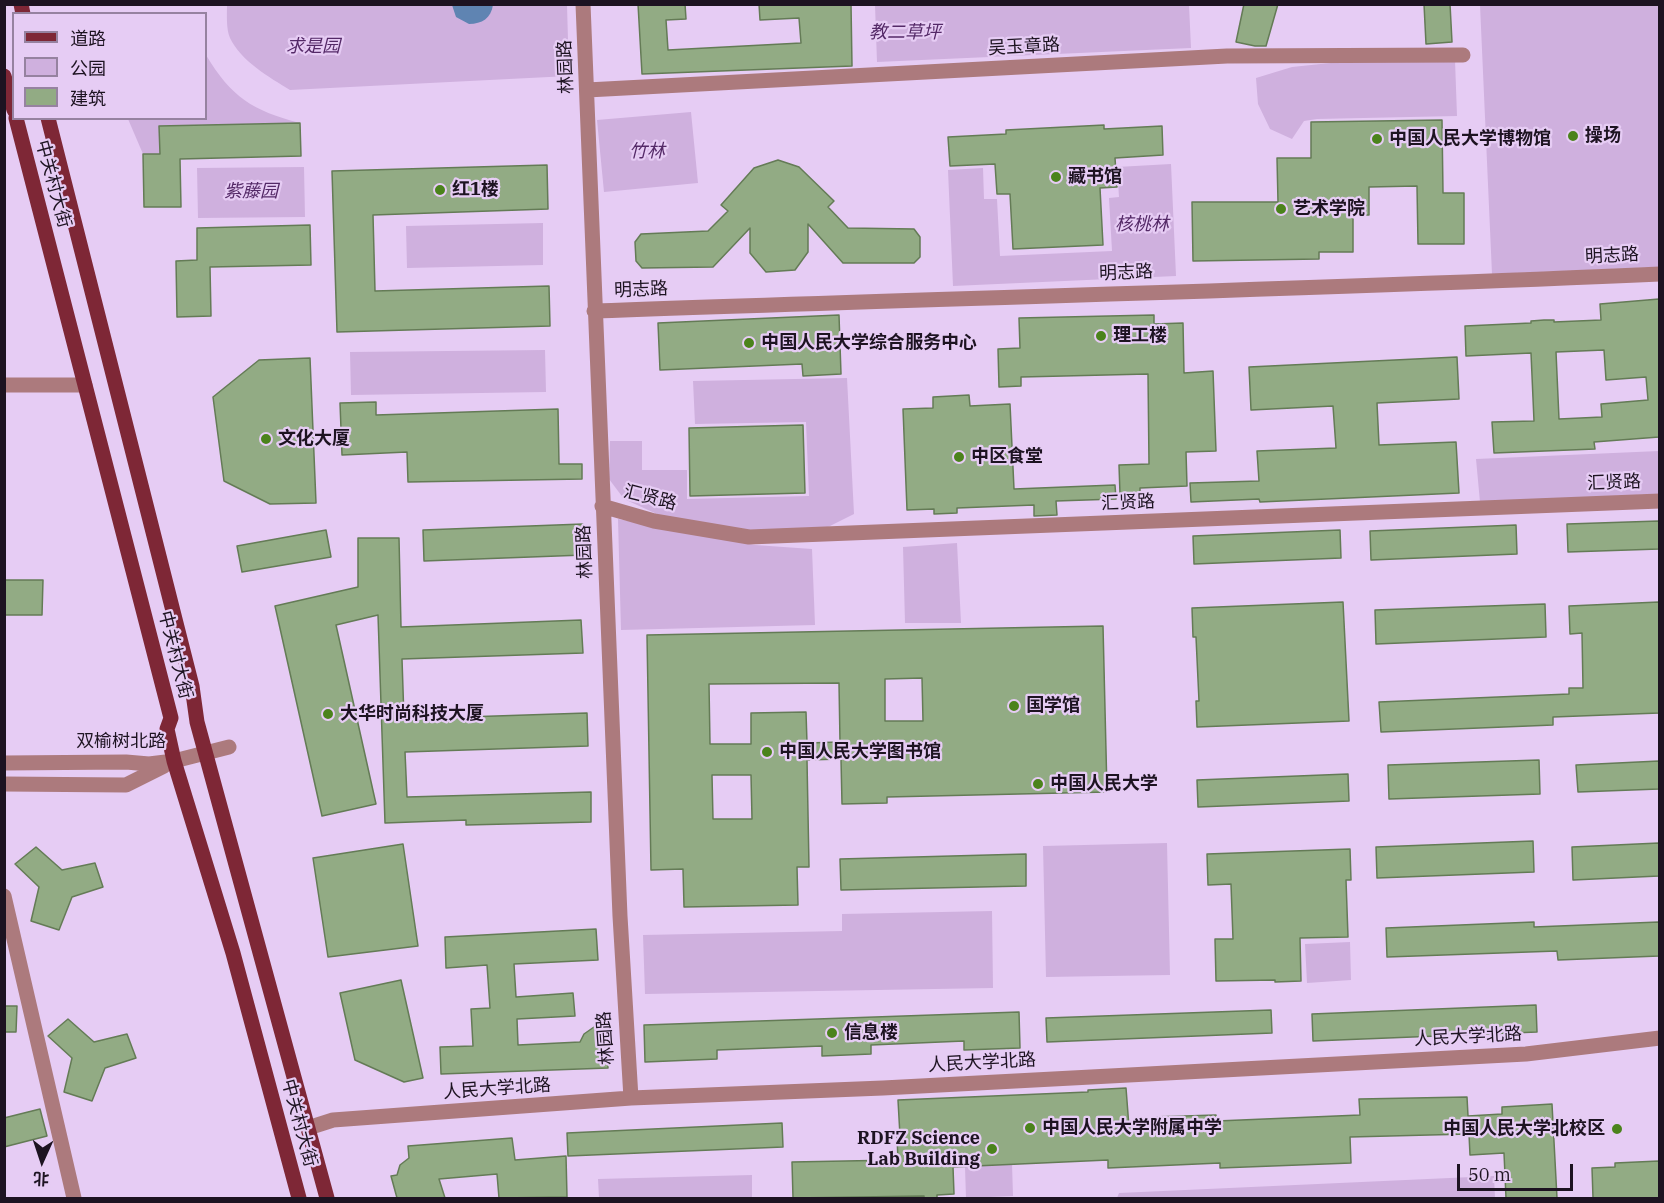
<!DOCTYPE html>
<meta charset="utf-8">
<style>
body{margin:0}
#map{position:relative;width:1664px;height:1203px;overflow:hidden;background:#e6ccf4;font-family:"IBM Plex Serif","Noto Sans SC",serif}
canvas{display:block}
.frame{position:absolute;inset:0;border:6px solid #1d1321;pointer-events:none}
.legend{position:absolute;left:12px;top:12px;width:195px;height:108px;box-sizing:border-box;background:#e6ccf4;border:2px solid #9682a0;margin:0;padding:8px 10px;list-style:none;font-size:18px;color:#1d1321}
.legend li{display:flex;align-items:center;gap:12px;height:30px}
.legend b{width:30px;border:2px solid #9682a0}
.north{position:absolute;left:12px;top:1131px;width:60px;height:60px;-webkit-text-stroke:4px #e6ccf4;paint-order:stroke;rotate:183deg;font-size:16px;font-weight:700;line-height:24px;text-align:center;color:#1d1321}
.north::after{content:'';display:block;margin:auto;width:21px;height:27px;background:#1d1321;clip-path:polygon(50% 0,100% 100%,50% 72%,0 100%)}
.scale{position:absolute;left:1457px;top:1164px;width:116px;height:27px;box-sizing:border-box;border:3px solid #1d1321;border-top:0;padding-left:8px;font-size:18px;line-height:21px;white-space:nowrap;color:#1d1321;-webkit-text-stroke:4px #e6ccf4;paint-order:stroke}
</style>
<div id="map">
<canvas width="1664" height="1203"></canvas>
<div class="frame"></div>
<ul class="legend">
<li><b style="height:8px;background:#7e2736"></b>道路</li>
<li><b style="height:16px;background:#cfb0de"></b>公园</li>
<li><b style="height:16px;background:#92ab84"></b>建筑</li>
</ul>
<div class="north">北</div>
<div class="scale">50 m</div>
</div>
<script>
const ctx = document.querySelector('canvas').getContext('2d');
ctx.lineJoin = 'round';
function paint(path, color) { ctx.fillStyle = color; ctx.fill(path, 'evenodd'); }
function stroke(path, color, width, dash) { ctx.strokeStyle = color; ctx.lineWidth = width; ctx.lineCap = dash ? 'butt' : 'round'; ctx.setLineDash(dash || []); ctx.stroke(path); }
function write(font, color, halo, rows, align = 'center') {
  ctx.font = font + ' "IBM Plex Serif","Noto Sans SC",serif'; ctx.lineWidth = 4.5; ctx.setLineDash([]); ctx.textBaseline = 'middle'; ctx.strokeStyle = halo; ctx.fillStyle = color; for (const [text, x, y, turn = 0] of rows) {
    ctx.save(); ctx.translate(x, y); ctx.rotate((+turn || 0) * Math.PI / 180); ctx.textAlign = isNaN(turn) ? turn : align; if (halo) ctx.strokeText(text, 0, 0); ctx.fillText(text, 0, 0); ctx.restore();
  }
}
const green = new Path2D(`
 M227,5H567L569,76L290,90C269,77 241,61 230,38C226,29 227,14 227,5Z
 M875,5H1189L1191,48L877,62Z
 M1480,5H1659V267L1492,274Z
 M206,55C231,97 253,111 300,123L159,126L160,154H143L128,119L206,118Z
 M1455,60L1457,116L1317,119L1304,121L1292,139L1270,129L1258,104L1256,78L1292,67L1340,62Z
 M691,112L698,183L604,192L597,120Z
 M1171,164L1176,276L953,286L948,170L983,168L984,199H997L1000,256L1112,251L1109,198L1119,197L1117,167Z
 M304,167L305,217L198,218L197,168Z
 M543,223V265L407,268L406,226Z
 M545,350L546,392L351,395L350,352Z
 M847,378L854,514L826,528L745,530L670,520L624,499L609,479L610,441H642V470H687V499L809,496L806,422L695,424L693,381Z
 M1659,451V494L1480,502L1476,459Z
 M618,519L755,545L812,549L815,625L621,630Z
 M957,543L961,623H905L903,547Z
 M1167,843L1170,975L1046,977L1043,846Z
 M992,911L993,988L645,994L643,935L842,931V914Z
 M1350,942L1351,980L1307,983L1305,944Z
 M1012,1164L1013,1196L966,1198L965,1167Z
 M752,1175V1198H599L598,1179Z
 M1494,1176L1495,1198H1117L1119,1193Z`);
const water = new Path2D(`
 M452,5V4L493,5C491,18 482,24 469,24L456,17Z`);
const building = new Path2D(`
 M638,4H685L686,19L666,20L668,50L801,43L799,18L760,20L759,4H851L852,66L642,74Z
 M1244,4H1278L1266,46H1255L1236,42Z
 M1424,4H1450L1452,42L1426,44Z
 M1442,120L1443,193H1464V244H1418L1417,186L1369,187V215H1353V252H1319V259L1193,261L1192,202H1278L1277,158H1311V122Z
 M300,123L301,156L180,159L181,207H144L143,154H160L159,126Z
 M1104,125V129L1162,126L1163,155L1115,158L1117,187L1100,188L1103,245L1013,249L1010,194H997L995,164L950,166L948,137L1006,134V130Z
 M778,160L799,167L834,201L828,207L848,228L914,229L920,237V257L914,263H843L808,224V252L795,270L766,272L750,253V228L713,267L642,268L636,261L635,242L641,234L708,231L728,211L721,205L754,168Z
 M547,165L548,209L373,215L375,291L549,286L550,326L337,332L332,171Z
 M310,225L311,265L210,267L211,316L177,317L176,261L197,260V228Z
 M1659,299V437L1594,442L1595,449L1494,453L1492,422L1534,421L1531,353L1466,356L1465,326L1531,323V321L1544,320H1554V322L1601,320L1600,304ZM1604,350L1606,380L1646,377L1648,400L1601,404L1602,417L1559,419L1556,352Z
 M839,315L841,374L803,376L802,364L660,370L658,323Z
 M1154,315V324L1183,323L1184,373L1213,371L1216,451L1186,452L1187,486L1140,488V494H1120L1119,465L1149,464L1148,374L1021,377V386L999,387L998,349L1020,348L1019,318Z
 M1457,357L1459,399L1377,403L1379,445L1456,442L1459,493L1260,502L1259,499L1191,502L1190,483L1259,481L1257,451L1336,448L1333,406L1251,410L1249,367Z
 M310,358L316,503L270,504L224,481L213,397L259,360Z
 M969,395L970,406L1010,404L1014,489L1115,485L1116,499L1056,501L1057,515L1034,516V505L957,508V513L934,514V509L907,510L903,409L933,408V397Z
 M376,402V415L558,409L559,464H582V479L408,482L407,452L342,455L340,403Z
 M803,425L805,493L690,496L689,428Z
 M1659,521V549L1568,552L1567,524Z
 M583,524L584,555L424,561L423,530Z
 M1516,525L1517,554L1371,560L1370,531Z
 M326,530L331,557L242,572L237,546Z
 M1340,530L1341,558L1194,564L1193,536Z
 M358,538H399L401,627L581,620L583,653L402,659L404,719L587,713L588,746L405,752L407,797L591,792V822L466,825V820L385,823L378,615L336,625L376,804L322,816L275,606L358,587Z
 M4,580H43L42,615H4Z
 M1343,602L1349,721L1197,727L1196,701H1199L1196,637H1193L1192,608Z
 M1659,602V713L1553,717V725L1381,732L1379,702L1569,694V688H1583L1582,633L1570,634L1569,606Z
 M1545,604L1546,637L1376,644L1375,610Z
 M1103,626L1107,792L887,797V803L842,804L841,759L807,760L809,867H797L798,905L684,907L683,869L651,870L647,635ZM922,678L923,721H885V679ZM839,683L840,742L807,743L806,712L751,713V744H710L709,684ZM712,775H751L752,819H713Z
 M1539,760L1540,794L1389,799L1388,765Z
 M1659,761V789L1578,792L1576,765Z
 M1348,774L1349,801L1198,807L1197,780Z
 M1533,841L1534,872L1377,878L1376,847Z
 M1659,843V876L1573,880L1572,847Z
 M403,844L418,946L328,957L313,858Z
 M36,847L62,870L95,863L103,887L72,897L59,930L31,921L39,887L15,864Z
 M1350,849L1351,880H1346L1348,937L1300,938L1301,981L1275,982V980L1216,981L1215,939H1233L1231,884L1208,885L1207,854Z
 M1026,854V886L841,890L840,859Z
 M1534,922V927L1659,922V956L1558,960L1557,951L1387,957L1386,928Z
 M596,929L598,960L514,964L516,997L573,993L575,1016L517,1019L518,1045L580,1042L584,1034L594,1027L606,1033L608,1068L441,1074L440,1047L473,1046L471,1009L490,1008L487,965L446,968L445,937Z
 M401,980L423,1078L404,1082L355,1060L340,993Z
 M1536,1005L1537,1032L1313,1041L1312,1014Z
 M4,1006H17L16,1032H4Z
 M1271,1010L1272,1033L1047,1042L1046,1018Z
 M1019,1012L1020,1048L964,1050V1041L871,1045V1054L822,1056V1046L717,1050V1059L645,1062L644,1025Z
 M68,1019L94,1042L127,1034L136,1058L105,1068L92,1101L64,1092L72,1058L48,1036Z
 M1126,1088L1129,1127L1152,1126V1117L1216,1115L1217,1121L1360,1115L1359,1099L1467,1097L1468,1116L1502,1114V1107L1552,1104L1557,1198H1506L1504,1153L1470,1155L1469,1134L1350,1137L1351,1163L1220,1168V1163L1108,1168V1160L953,1167L954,1194L937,1195V1198H924V1196L793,1198L792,1162L898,1160L897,1137L900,1136L898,1100L1088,1092V1090Z
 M40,1109L47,1136L4,1147V1118Z
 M782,1123L783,1147L568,1156L567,1133Z
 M512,1138L515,1160L566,1156L567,1197L499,1198L497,1174L439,1179L445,1198H397L391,1176L397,1175L400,1165L409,1158L408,1146Z
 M1659,1161V1198H1593L1592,1168L1615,1167V1163Z`);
const minor = new Path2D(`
 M583,4L620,916L631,1098
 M587,90L1227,56L1463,55
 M594,311C949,298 1305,290 1660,274
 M4,385H85
 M602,506L654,521L749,537L1660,501
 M4,763L126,762L149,764L174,761L229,747
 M4,784L126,785L164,766
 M4,896L74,1198
 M308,1128L333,1120L631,1098L883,1088L1526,1054L1660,1038`);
const major = new Path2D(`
 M21,4L23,14
 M4,76L14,110
 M16,118L171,718L167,729L174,761L233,953L299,1198
 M48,118L192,686L197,722L327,1198`);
const markers = [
 [1573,136,6,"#4b831c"],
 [1377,139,6,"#4b831c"],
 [1056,177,6,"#4b831c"],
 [440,190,6,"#4b831c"],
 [1281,209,6,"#4b831c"],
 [1101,336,6,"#4b831c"],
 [749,343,6,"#4b831c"],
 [266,439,6,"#4b831c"],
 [959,457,6,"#4b831c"],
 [1014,706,6,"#4b831c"],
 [328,714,6,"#4b831c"],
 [767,752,6,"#4b831c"],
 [1038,784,6,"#4b831c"],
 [832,1033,6,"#4b831c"],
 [1030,1128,6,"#4b831c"],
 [1617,1129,6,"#4b831c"],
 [992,1149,6,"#4b831c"]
];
const parkNames = [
 ["教二草坪",905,33],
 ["求是园",313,47],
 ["竹林",647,152],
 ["紫藤园",251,192],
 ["核桃林",1142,225]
];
const streetNames = [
 ["吴玉章路",1024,47,-3],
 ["林园路",566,67,-92],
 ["中关村大街",53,184,75],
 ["明志路",1612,256,-3],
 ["明志路",1126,273,-2],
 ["明志路",641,290,-2],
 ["汇贤路",1614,483,-2],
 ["汇贤路",650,498,14],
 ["汇贤路",1128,503,-2],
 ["林园路",585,552,-92],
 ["中关村大街",175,655,76],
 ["双榆树北路",121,742],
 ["人民大学北路",1468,1037,-3],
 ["林园路",606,1038,-94],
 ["人民大学北路",982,1063,-3],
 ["人民大学北路",497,1089,-4],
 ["中关村大街",299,1123,75]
];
const poiNames = [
 ["操场",1585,136],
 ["中国人民大学博物馆",1389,139],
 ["藏书馆",1068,177],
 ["红1楼",452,190],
 ["艺术学院",1293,209],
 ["理工楼",1113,336],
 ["中国人民大学综合服务中心",761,343],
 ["文化大厦",278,439],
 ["中区食堂",971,457],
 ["国学馆",1026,706],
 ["大华时尚科技大厦",340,714],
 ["中国人民大学图书馆",779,752],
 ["中国人民大学",1050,784],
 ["信息楼",844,1033],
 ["中国人民大学附属中学",1042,1128],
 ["中国人民大学北校区",1605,1129,"right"],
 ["RDFZ Science",980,1139,"right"],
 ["Lab Building",980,1160,"right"]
];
paint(green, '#cfb0de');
paint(water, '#5f84b2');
paint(building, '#92ab84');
stroke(building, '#647b56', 1.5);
stroke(minor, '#ac7a7d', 15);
stroke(major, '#7e2736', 15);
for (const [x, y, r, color] of markers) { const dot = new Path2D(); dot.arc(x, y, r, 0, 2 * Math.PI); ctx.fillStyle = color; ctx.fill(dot); stroke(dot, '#e6ccf4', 2); }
write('italic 18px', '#542967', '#e6ccf4', parkNames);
write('18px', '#1d1321', '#e6ccf4', streetNames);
write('bold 18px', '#1d1321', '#e6ccf4', poiNames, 'left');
</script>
